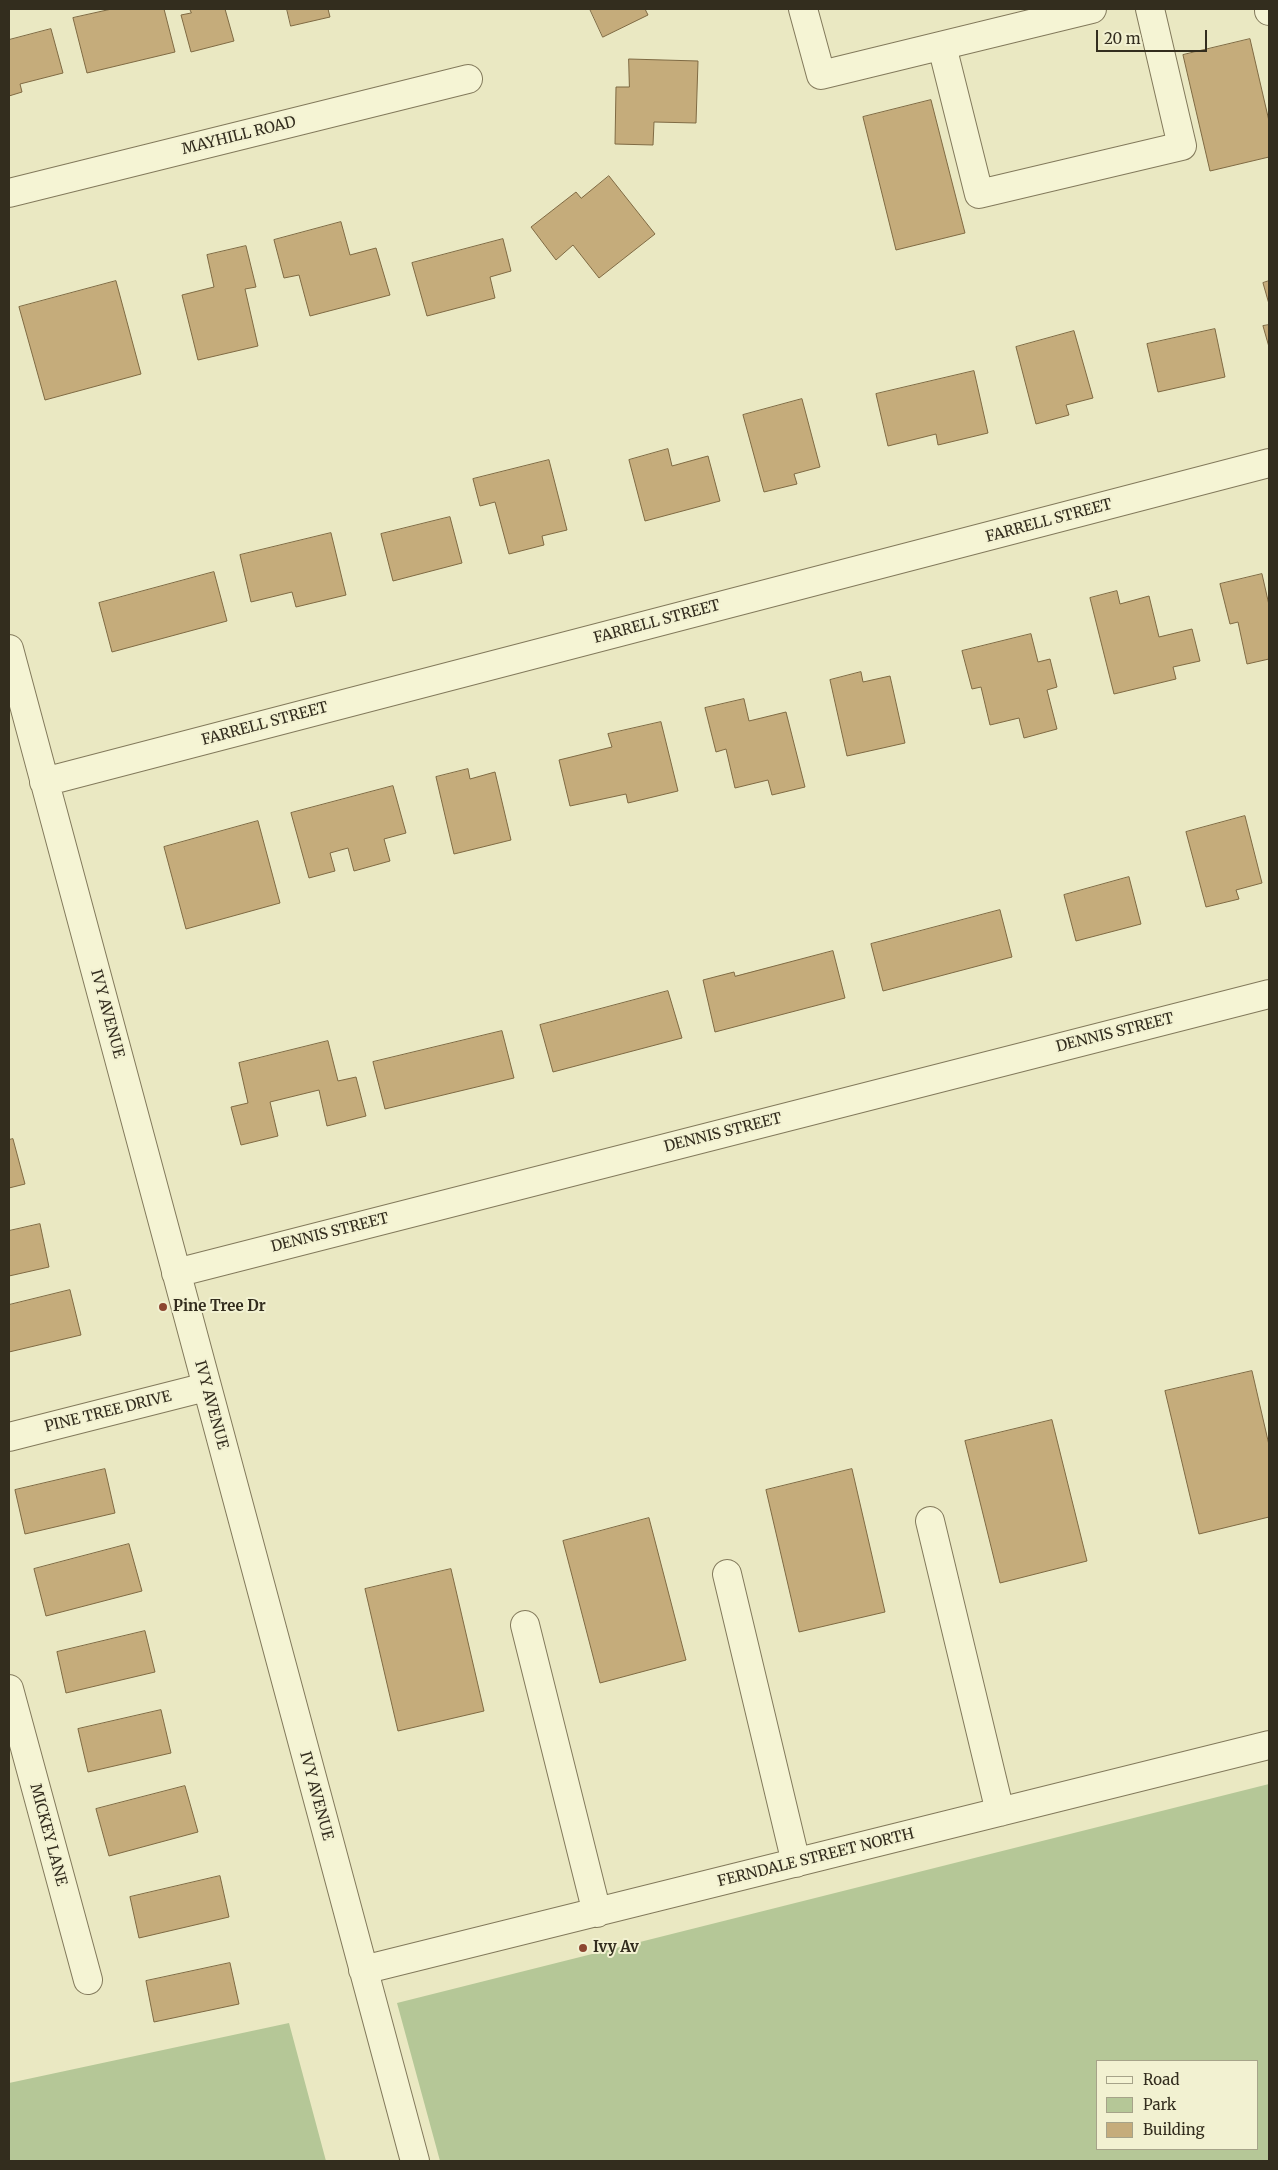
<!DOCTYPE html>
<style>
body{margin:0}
#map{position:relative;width:1278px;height:2170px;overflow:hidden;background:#eae8c2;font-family:Merriweather,serif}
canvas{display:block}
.frame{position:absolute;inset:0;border:10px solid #332d1e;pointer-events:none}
.legend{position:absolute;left:1096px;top:2060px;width:162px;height:90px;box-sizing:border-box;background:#f2f1d1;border:1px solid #a6a389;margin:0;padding:6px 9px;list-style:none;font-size:15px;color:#332d1e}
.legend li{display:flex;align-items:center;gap:10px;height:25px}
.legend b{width:25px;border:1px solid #a6a389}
.scale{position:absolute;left:1096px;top:30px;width:111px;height:22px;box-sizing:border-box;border:2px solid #332d1e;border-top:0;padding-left:6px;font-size:15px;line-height:18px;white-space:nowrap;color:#332d1e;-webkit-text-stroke:4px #f2f1d1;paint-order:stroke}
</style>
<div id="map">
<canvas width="1278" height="2170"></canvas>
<div class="frame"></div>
<ul class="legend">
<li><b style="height:6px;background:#f5f4d4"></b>Road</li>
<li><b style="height:14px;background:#b5c797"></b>Park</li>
<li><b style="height:14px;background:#c5ac7b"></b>Building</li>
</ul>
<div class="scale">20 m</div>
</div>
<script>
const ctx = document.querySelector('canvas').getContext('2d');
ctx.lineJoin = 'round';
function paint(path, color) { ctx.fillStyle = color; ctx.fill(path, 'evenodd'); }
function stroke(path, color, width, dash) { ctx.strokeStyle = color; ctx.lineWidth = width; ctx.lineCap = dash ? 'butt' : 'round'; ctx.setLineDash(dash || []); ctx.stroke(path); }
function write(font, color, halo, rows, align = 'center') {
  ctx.font = font + ' Merriweather,serif'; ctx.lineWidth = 4; ctx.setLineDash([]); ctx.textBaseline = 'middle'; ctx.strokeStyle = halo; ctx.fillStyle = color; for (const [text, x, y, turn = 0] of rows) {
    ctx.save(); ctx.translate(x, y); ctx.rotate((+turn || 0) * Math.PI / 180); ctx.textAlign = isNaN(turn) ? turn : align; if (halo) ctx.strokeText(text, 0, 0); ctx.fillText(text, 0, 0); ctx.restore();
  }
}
const green = new Path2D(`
 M1269,1784V2161H440L397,2003ZM1097,2061H1257V2149H1097Z
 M289,2023L326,2161H9V2083Z`);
const building = new Path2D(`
 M112,9H164L175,52L87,73L73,18Z
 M190,9H225L234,41L191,52L181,15L191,13Z
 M287,9H328L330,17L291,26Z
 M590,9H645L648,15L603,37Z
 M51,29L63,73L20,84L22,92L9,96V40Z
 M1250,39L1269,121V157L1210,171L1183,55Z
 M629,59L698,61L696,123L654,122L653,145L615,144L616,87H629Z
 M931,100L965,233L896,250L863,117Z
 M609,176L655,234L599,278L573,245L556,260L531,227L576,192L581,198Z
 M341,222L350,255L376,248L390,295L310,316L299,275L284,278L274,240Z
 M503,239L511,271L490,277L495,298L427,316L412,263Z
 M246,246L256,287L245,289L258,346L198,360L182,295L214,287L207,255Z
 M116,281L141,374L45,400L19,307Z
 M1269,281V304L1263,283Z
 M1269,325V347L1263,326Z
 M1215,329L1225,377L1158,392L1147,344Z
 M1074,331L1093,398L1066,405L1069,415L1036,424L1016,347Z
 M974,371L988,433L938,445L936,434L888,446L876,394Z
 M802,399L820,467L794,474L797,484L764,492L743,415Z
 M668,449L672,466L708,456L720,501L645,521L629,460Z
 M549,460L567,530L542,536L544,545L509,554L495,502L480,506L473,479Z
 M450,517L462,563L393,581L381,534Z
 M331,533L346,595L296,607L292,592L251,602L240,555Z
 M214,572L227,621L112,652L99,603Z
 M1262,574L1269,605V659L1247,664L1238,622L1230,624L1220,584Z
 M1117,591L1120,604L1149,596L1159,637L1192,629L1200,661L1173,667L1176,679L1114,694L1090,598Z
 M1031,634L1038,662L1050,659L1057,687L1047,690L1057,729L1024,738L1019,718L990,725L981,687L972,689L962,651Z
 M861,672L863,682L890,676L905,743L847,756L830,680Z
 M744,699L749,721L786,712L805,787L772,795L768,780L735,788L726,749L716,752L705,708Z
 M661,722L678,791L628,803L626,794L570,806L559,760L612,747L608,734Z
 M468,769L470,779L495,772L511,840L454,854L436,777Z
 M393,786L406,833L384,839L390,861L354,871L348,848L330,853L335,871L309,878L291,813Z
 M1245,816L1262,883L1236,890L1239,899L1206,907L1186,832Z
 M258,821L280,903L186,929L164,847Z
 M1129,877L1141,924L1076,941L1064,895Z
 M1000,910L1012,957L883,991L871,944Z
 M833,951L845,998L715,1032L703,980L734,972L735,976Z
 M668,991L682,1038L553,1072L540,1025Z
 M502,1031L514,1078L385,1109L373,1062Z
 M328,1041L338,1081L356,1077L366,1116L327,1126L319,1090L270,1102L278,1136L241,1145L231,1107L248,1103L239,1063Z
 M13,1139L25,1184L9,1188V1140Z
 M40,1224L49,1267L9,1276V1231Z
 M70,1290L81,1335L9,1352V1305Z
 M1252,1371L1269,1445V1517L1199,1534L1165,1391Z
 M1052,1420L1087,1561L1000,1583L965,1441Z
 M105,1469L115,1513L25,1534L15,1490Z
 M852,1469L885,1612L799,1632L766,1490Z
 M649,1518L686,1660L600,1683L563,1541Z
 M129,1544L142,1591L46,1616L34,1569Z
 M451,1569L484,1711L398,1731L365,1589Z
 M145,1631L155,1672L66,1693L57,1652Z
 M161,1710L171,1753L88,1772L78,1729Z
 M185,1786L198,1832L109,1856L96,1809Z
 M220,1876L229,1917L139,1938L130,1897Z
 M230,1963L239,2004L154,2022L146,1981Z`);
const minor = new Path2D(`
 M803,9L821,75L1092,9
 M1269,9V11
 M942,46L979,194L1182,146L1150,9
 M9,193L468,79
 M9,649L415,2161
 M44,782L1269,463
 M176,1273L1269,994
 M9,1437L206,1387
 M930,1521L1000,1812
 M727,1574L796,1863
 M525,1625L597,1913
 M9,1689L88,1980
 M363,1970L1269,1745`);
const markers = [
 [163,1307,5,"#8c4630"],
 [583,1948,5,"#8c4630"]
];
const streetNames = [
 ["MAYHILL ROAD",239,136,-14],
 ["FARRELL STREET",1049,521,-15],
 ["FARRELL STREET",657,622,-15],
 ["FARRELL STREET",265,724,-15],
 ["IVY AVENUE",107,1014,75],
 ["DENNIS STREET",1115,1033,-14],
 ["DENNIS STREET",723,1133,-14],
 ["DENNIS STREET",330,1233,-14],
 ["IVY AVENUE",211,1405,75],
 ["PINE TREE DRIVE",108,1412,-14],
 ["IVY AVENUE",316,1796,75],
 ["MICKEY LANE",48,1835,75],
 ["FERNDALE STREET NORTH",816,1858,-14]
];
const poiNames = [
 ["Pine Tree Dr",173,1307],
 ["Ivy Av",593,1948]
];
paint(green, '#b5c797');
paint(building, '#c5ac7b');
stroke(building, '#7f6a43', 1);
stroke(minor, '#82795b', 30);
stroke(minor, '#f5f4d4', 28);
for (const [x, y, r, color] of markers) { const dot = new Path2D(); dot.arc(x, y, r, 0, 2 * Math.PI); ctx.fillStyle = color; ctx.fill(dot); stroke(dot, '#f2f1d1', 2); }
write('15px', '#332d1e', '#f2f1d1', streetNames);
write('bold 15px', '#332d1e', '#f2f1d1', poiNames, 'left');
</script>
